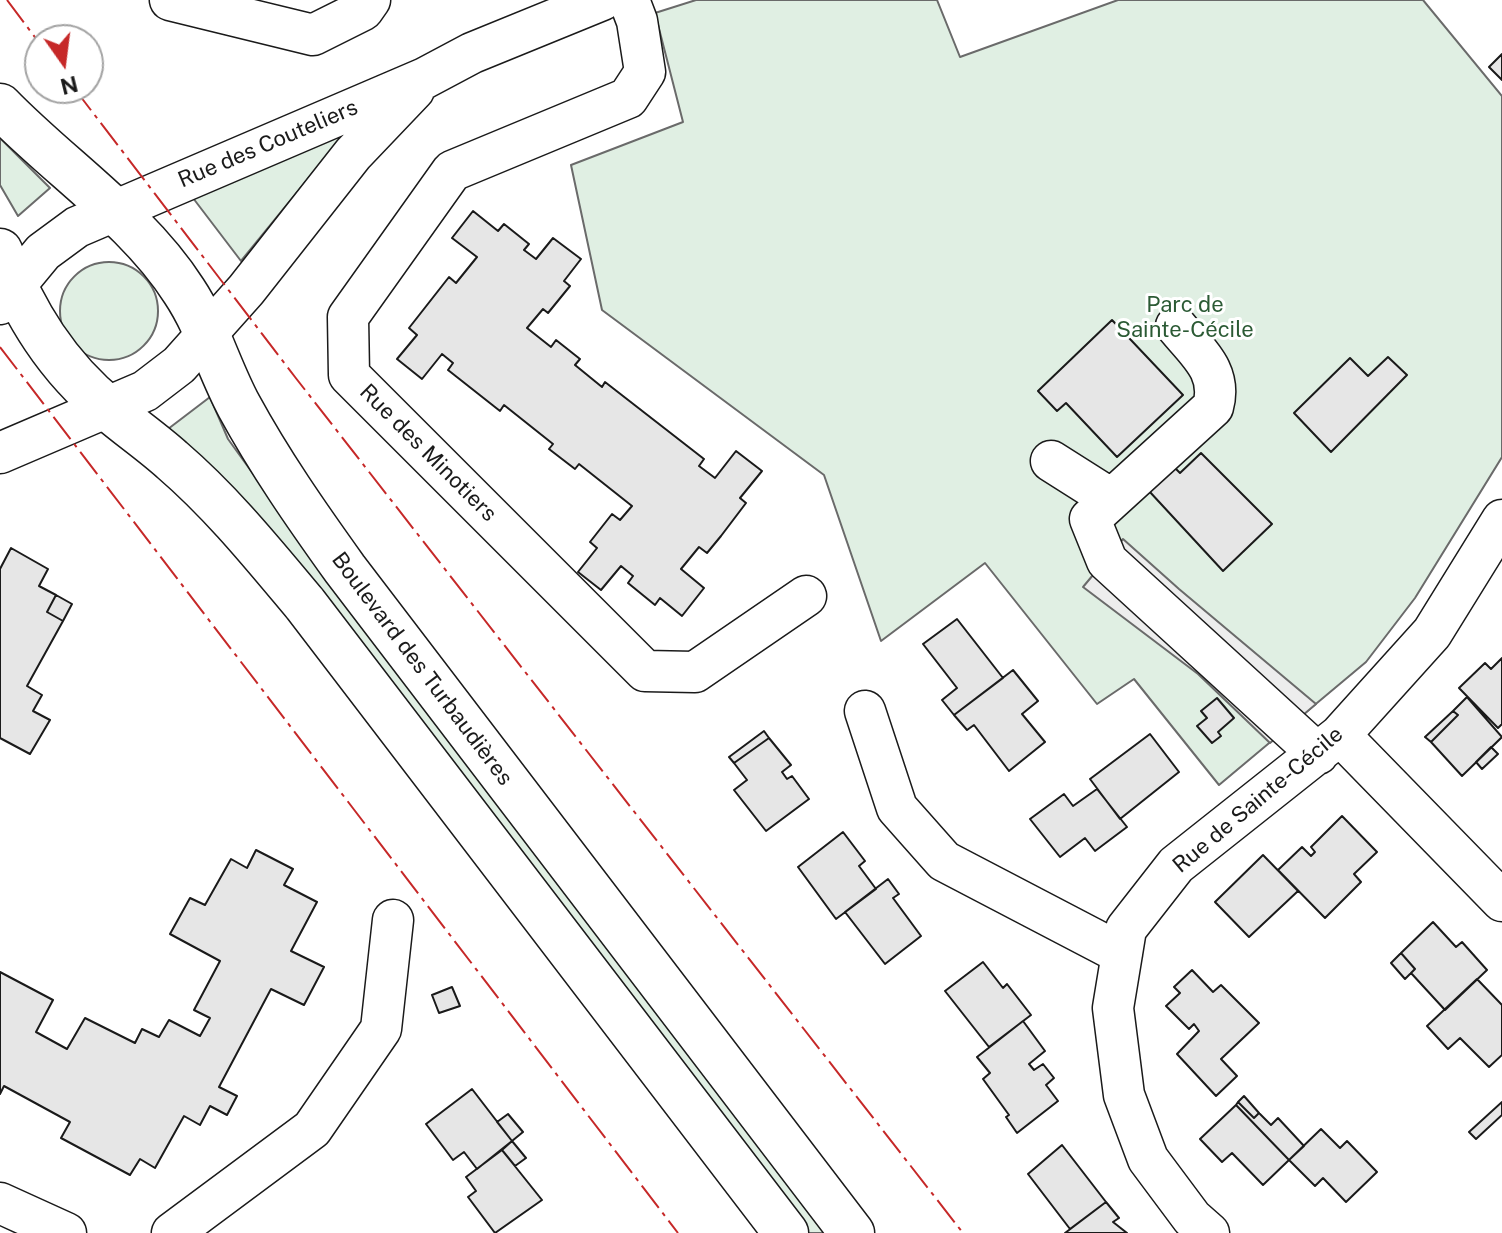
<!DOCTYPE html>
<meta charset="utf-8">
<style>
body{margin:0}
#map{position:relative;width:1502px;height:1233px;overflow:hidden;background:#fff;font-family:"Public Sans",sans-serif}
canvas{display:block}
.north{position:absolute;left:24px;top:24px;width:80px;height:80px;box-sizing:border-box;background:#fff;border:2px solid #a3a3a3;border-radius:50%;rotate:166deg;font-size:22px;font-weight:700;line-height:32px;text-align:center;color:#1a1a1a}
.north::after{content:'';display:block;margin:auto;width:28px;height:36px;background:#c62828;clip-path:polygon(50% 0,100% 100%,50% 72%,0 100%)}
</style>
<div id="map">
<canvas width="1502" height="1233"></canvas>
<div class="north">N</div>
</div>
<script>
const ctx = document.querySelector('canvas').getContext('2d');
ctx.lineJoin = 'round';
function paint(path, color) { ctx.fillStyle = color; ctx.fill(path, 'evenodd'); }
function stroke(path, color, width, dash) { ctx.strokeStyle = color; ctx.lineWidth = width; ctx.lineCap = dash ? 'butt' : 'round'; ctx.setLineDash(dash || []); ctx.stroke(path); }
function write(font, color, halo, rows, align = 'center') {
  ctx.font = font + ' "Public Sans",sans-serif'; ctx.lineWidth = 6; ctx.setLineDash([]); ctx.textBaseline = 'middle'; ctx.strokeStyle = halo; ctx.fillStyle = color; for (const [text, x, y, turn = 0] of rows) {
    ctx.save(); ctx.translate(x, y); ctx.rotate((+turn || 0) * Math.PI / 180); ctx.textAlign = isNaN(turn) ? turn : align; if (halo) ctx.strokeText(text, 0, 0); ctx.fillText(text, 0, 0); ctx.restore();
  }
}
const green = new Path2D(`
 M696,0H937L960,57L1118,0H1423L1502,96V457L1415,598L1366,662L1219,785L1134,679L1097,704L985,563L881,641L824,475L602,310L571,165L683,122L655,13Z
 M340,127L344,135L241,261L193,198Z
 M0,138L50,188L18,216L0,185Z
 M60 311a49 49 0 1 1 98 0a49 49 0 1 1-98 0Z
 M210,397L228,439L308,550L830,1233H807L168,429Z`);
const parking = new Path2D(`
 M1123,539L1179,589L1316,704L1270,743L1198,674L1083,587Z`);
const building = new Path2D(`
 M1502,54V80L1489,67Z
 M473,211L498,231L504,224L529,244L524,250L536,259L553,238L581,259L564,281L570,286L548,313L543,309L527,328L551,347L556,340L580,359L575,365L602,387L605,382L704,459L699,466L715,478L736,451L762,471L740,498L746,503L721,536L707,553L699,547L681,569L704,588L682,616L660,598L655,605L628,583L633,576L621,566L601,590L578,572L597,548L590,542L612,514L620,520L632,506L579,464L575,469L549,449L553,444L504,405L500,411L448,370L453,363L442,354L422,379L397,359L417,335L409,328L449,277L456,283L477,257L452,238Z
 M1112,320L1183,395L1117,457L1066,403L1057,411L1038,391Z
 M1388,357L1407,375L1331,452L1294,413L1350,358L1368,376Z
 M1201,453L1272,524L1223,571L1149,491L1174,467L1180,473Z
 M11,548L48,569L39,586L56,595L47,612L63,621L27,686L42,695L33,711L50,720L30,754L0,738V569Z
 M56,595L72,604L63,621L47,612Z
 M957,619L1003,678L954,715L942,700L957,688L923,644Z
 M1502,658V724L1498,728L1459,688L1485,663L1491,669Z
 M1013,670L1038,701L1022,714L1045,742L1009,771L974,725L967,730L954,715Z
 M1467,697L1502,737L1462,776L1431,742L1458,715L1453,711Z
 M1217,698L1234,718L1218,732L1221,736L1212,743L1197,726L1207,718L1201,711Z
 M1453,711L1458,715L1431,742L1425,737Z
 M764,731L769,738L734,763L729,757Z
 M1150,734L1179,772L1120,819L1090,779Z
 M769,738L791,765L782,772L787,779L792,776L809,799L766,831L734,790L747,780L734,763Z
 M1491,747L1498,754L1482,769L1476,762Z
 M1097,789L1127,827L1095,851L1085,838L1060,857L1030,819L1064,794L1073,806Z
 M1342,816L1377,852L1354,874L1361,882L1325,918L1278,870L1302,847L1311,856L1315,852L1311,847Z
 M843,832L865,861L859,866L876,889L836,919L798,867Z
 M256,850L293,869L284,885L317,902L291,951L324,967L304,1005L271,989L219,1087L237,1096L227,1115L210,1106L200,1125L184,1116L155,1168L140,1159L130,1175L61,1138L70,1122L4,1086L0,1094V972L53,1000L36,1032L67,1049L85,1018L135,1043L142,1029L159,1037L169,1020L200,1036L210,1018L194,1010L220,961L170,934L190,898L205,905L231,859L247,868Z
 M1263,855L1298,891L1249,937L1215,902Z
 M888,879L899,894L893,898L921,936L885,964L845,912Z
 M1433,922L1456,947L1462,942L1487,970L1445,1010L1411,973L1415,969L1401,953Z
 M1401,953L1415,969L1405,979L1391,963Z
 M983,962L1003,988L1007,984L1031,1015L989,1047L945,991Z
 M1192,970L1213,992L1221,985L1259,1023L1221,1059L1237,1076L1216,1096L1177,1054L1199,1031L1194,1024L1189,1029L1166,1006L1180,993L1174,987Z
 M1477,979L1502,1005V1055L1489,1067L1460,1038L1448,1049L1427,1026Z
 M452,987L460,1006L439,1013L432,995Z
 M1023,1021L1045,1051L1029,1064L1034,1070L1043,1064L1054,1078L1046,1085L1058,1101L1017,1133L1006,1117L1009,1115L983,1079L990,1073L977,1057Z
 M472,1089L512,1141L477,1169L464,1152L453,1160L426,1124Z
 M1244,1096L1259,1113L1254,1118L1238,1102Z
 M1238,1102L1254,1118L1259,1113L1271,1125L1278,1118L1304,1146L1289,1160L1236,1105Z
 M1502,1102V1115L1476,1139L1469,1132Z
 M1236,1105L1289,1160L1263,1185L1232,1153L1222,1162L1200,1139Z
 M508,1114L523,1132L512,1141L497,1122Z
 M1321,1129L1340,1148L1347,1141L1377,1172L1346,1202L1323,1178L1315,1186L1289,1160Z
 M512,1141L526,1158L515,1166L502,1150Z
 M1062,1145L1106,1202L1070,1229L1028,1174Z
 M502,1150L542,1200L495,1233L468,1197L476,1191L466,1177Z
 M1106,1202L1119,1218L1113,1222L1127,1233H1065Z`);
const minor = new Path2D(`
 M170,0L313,35L363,10L370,0
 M629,0L637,21L645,72L628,98L452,171L348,317L349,375L645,671L695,672L806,596
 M0,304L43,252L77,227L425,78L472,53L602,0
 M1176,326C1197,352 1223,371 1213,407L1090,519L1107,561L1318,754
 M0,453L145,391L179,365L246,290L353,154L414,90
 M1051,461L1111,499
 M865,711L897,808L944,861L1122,954
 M1340,735L1502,901
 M0,1203L66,1233
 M172,1233L312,1129L381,1029L393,920
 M1209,1233L1192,1218L1148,1159L1124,1095L1113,1008L1126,929L1176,865L1340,735L1432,633L1502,520`);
const major = new Path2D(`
 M0,106C59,167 138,219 184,291C208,327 219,369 239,406C270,463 307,516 345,569L852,1233
 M0,251C24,313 57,367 110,410C130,427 152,442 172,460C222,503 263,554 305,604L786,1233`);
const power = new Path2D(`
 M7,0L40,44
 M74,88L295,377L963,1233
 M0,347L678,1233`);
const streetNames = [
 ["Rue des Couteliers",268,144,-23],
 ["Rue des Minotiers",428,453,45],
 ["Boulevard des Turbaudières",422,669,53],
 ["Rue de Sainte-Cécile",1258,800,-40]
];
const parkNames = [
 ["Parc de",1185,305],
 ["Sainte-Cécile",1185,330]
];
paint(green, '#e0efe3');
stroke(green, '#6a6a6a', 2);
paint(parking, '#ededed');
stroke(parking, '#6a6a6a', 2);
paint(building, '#e6e6e6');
stroke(building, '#1a1a1a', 2);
stroke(minor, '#1a1a1a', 43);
stroke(major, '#1a1a1a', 47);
stroke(minor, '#fff', 40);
stroke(major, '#fff', 44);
stroke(power, '#c62828', 2, [28, 6, 4, 6]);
write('22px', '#1a1a1a', '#fff', streetNames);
write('22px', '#2b5a34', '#fff', parkNames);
</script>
